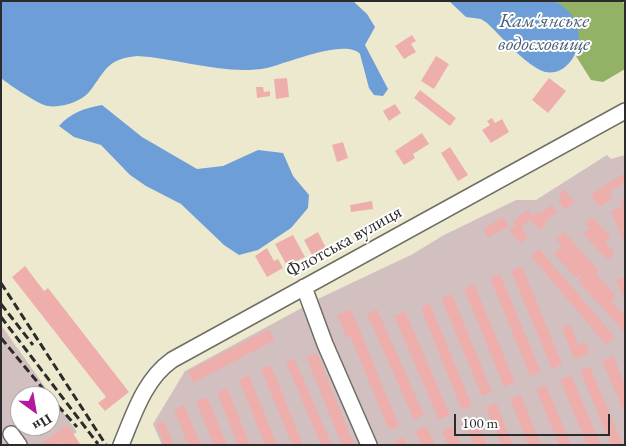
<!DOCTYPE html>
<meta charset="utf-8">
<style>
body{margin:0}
#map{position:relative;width:626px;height:446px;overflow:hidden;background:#ede9cf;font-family:"EB Garamond",serif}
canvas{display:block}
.frame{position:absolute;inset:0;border:2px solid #2b2b2b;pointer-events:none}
.north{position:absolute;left:10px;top:386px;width:50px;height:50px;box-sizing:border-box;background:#fff;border:1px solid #aaa;border-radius:50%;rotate:148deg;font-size:14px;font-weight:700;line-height:20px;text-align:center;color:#2b2b2b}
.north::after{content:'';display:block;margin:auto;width:18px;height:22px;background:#b5179e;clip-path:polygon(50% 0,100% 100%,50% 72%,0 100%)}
.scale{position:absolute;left:454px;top:414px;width:156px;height:22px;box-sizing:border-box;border:2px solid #2b2b2b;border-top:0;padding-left:6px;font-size:15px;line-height:18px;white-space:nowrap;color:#2b2b2b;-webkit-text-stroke:4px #fff;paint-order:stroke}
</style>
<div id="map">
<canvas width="626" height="446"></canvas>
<div class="frame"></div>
<div class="north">Пн</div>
<div class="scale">100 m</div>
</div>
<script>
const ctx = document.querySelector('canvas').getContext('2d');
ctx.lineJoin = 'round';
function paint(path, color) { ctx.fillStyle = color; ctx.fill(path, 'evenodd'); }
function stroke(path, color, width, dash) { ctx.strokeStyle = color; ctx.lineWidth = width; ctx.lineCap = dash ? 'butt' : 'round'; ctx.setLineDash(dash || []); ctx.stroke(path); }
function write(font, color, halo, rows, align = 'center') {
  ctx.font = font + ' "EB Garamond",serif'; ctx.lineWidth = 4; ctx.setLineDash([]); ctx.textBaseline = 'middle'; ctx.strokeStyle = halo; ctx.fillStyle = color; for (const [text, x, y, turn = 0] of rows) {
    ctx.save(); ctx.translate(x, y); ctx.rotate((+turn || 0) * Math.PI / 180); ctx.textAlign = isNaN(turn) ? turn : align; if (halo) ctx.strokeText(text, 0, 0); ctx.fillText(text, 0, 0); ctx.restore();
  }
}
const industrial = new Path2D(`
 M607,155L611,159L625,155V445H162L153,424L185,371L324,296L411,255L444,235L516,200H536Z
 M1,325L77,432L59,445H1ZM20,396H50V426H20Z`);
const forest = new Path2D(`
 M555,1H622L625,5V69L603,82L591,80L576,56C583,31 574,17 555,1Z`);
const water = new Path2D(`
 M1,1H353L367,14L375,27L365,45L388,89L383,96L374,95L369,88L360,54C345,38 286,64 267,68C225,76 179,58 137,56C107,59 106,70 90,91C81,102 62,108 48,106C41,106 8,84 1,78Z
 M449,1C464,1 548,0 556,2C601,25 571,88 538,69C519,58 503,38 487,23L481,19L466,17Z
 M102,105L142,137L197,169L223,166L258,150L283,153L293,176L309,195L308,208L291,228L258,250L239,255L224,245L181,204L146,186L130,175L101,145L74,137L59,126C70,113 85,108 102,105Z`);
const building = new Path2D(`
 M412,35L416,41L411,44L416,52L404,59L395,46Z
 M436,56L449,64L434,89L421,81Z
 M287,78L289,97L276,99L274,79Z
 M549,78L566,91L548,113L532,100Z
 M256,87H263L264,92L270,91V96L257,98Z
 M420,90L456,118L450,126L414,98Z
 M395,104L401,113L389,121L383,111Z
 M492,118L495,123L502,119L509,132L491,143L482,130L490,125L487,121Z
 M422,133L429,144L413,154L415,158L404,165L395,151Z
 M343,142L348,158L337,162L332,145Z
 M450,147L468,175L458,181L441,153Z
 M625,173V182L609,192L613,198L599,207L591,194Z
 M565,189L575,203L564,210L558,200L562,198L559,193Z
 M625,198V244L611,211L623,206L620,200Z
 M372,201L373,209L351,212L350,205Z
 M551,205L557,212L545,221L547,224L539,230L531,220L521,227L528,237L520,243L509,230L516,225L513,221L528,210L532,216L538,212L540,214Z
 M503,217L509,226L488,238L483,229Z
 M592,217L611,237L605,242L615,253L608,260L583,234L590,228L585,224Z
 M318,232L326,248L312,255L304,240Z
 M564,232L599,271L596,274L616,296L611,301L622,313L625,311V333L577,280L582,276L580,274L576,278L554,254L562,246L556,239Z
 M293,235L305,257L287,266L275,244Z
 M267,248L274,261L278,259L283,268L267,277L255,256Z
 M539,249L615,337L606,345L531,256Z
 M25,266L44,291L48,288L129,392L105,411L98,403L106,397L12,277Z
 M522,266L562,364L552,369L511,271Z
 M500,274L541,372L530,376L490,278Z
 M625,277V300L616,280Z
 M474,284L515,382L504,387L464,289Z
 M452,294L492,392L482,396L441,298Z
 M430,304L472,406L462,410L421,308Z
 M351,309L399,426L389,430L350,336L347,338L337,315Z
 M377,309L424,415L414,420L367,314Z
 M405,311L450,415L439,420L394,316Z
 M570,324L578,345L586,342L590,353L574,359L562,328Z
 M269,329L275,340L193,383L188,371Z
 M317,353L354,445H342L306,357Z
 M613,356L625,384V414L602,361Z
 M294,358L332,445H321L286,362Z
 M271,365L303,445H292L261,369Z
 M590,367L623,445H611L580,371Z
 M249,375L277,445H265L239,380Z
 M571,375L601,445H587L560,380Z
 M546,385L571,445H559L536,389Z
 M227,388L250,445H238L217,393Z
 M521,395L541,445H528L510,399Z
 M207,397L227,445H214L196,402Z
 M496,403L513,445H501L486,407Z
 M184,405L201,445H188L174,409Z
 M476,416L487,445H474L464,421Z
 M50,421L55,426L50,432L44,428L50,426Z
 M164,421L174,445H164L156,424Z
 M67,425L81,445H62L60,442L56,445H40Z
 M427,426L435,445H421L415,431Z
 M453,427L461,445H448L442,431Z
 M404,437L407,445H396L394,441Z`);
const minor = new Path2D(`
 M304,287L325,344L369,445
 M11,434L19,445
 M121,445C134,414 144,380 172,360L625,111`);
const rail = new Path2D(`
 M1,283L106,445
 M1,304L33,345
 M1,317L98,444
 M1,338L49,396
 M50,397L77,427`);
const streetNames = [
 ["Флотська вулиця",344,242,-29]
];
const waterNames = [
 ["Кам'янське",544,22],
 ["водосховище",544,45]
];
paint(industrial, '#d2bfc0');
paint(forest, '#93b266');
paint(water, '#6e9ed7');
paint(building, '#eeafac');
stroke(minor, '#6f6e64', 18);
stroke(minor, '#fff', 15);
stroke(rail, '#2b2b2b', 3, [8, 4]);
write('19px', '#2b2b2b', '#fff', streetNames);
write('italic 20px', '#495f78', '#fff', waterNames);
</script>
